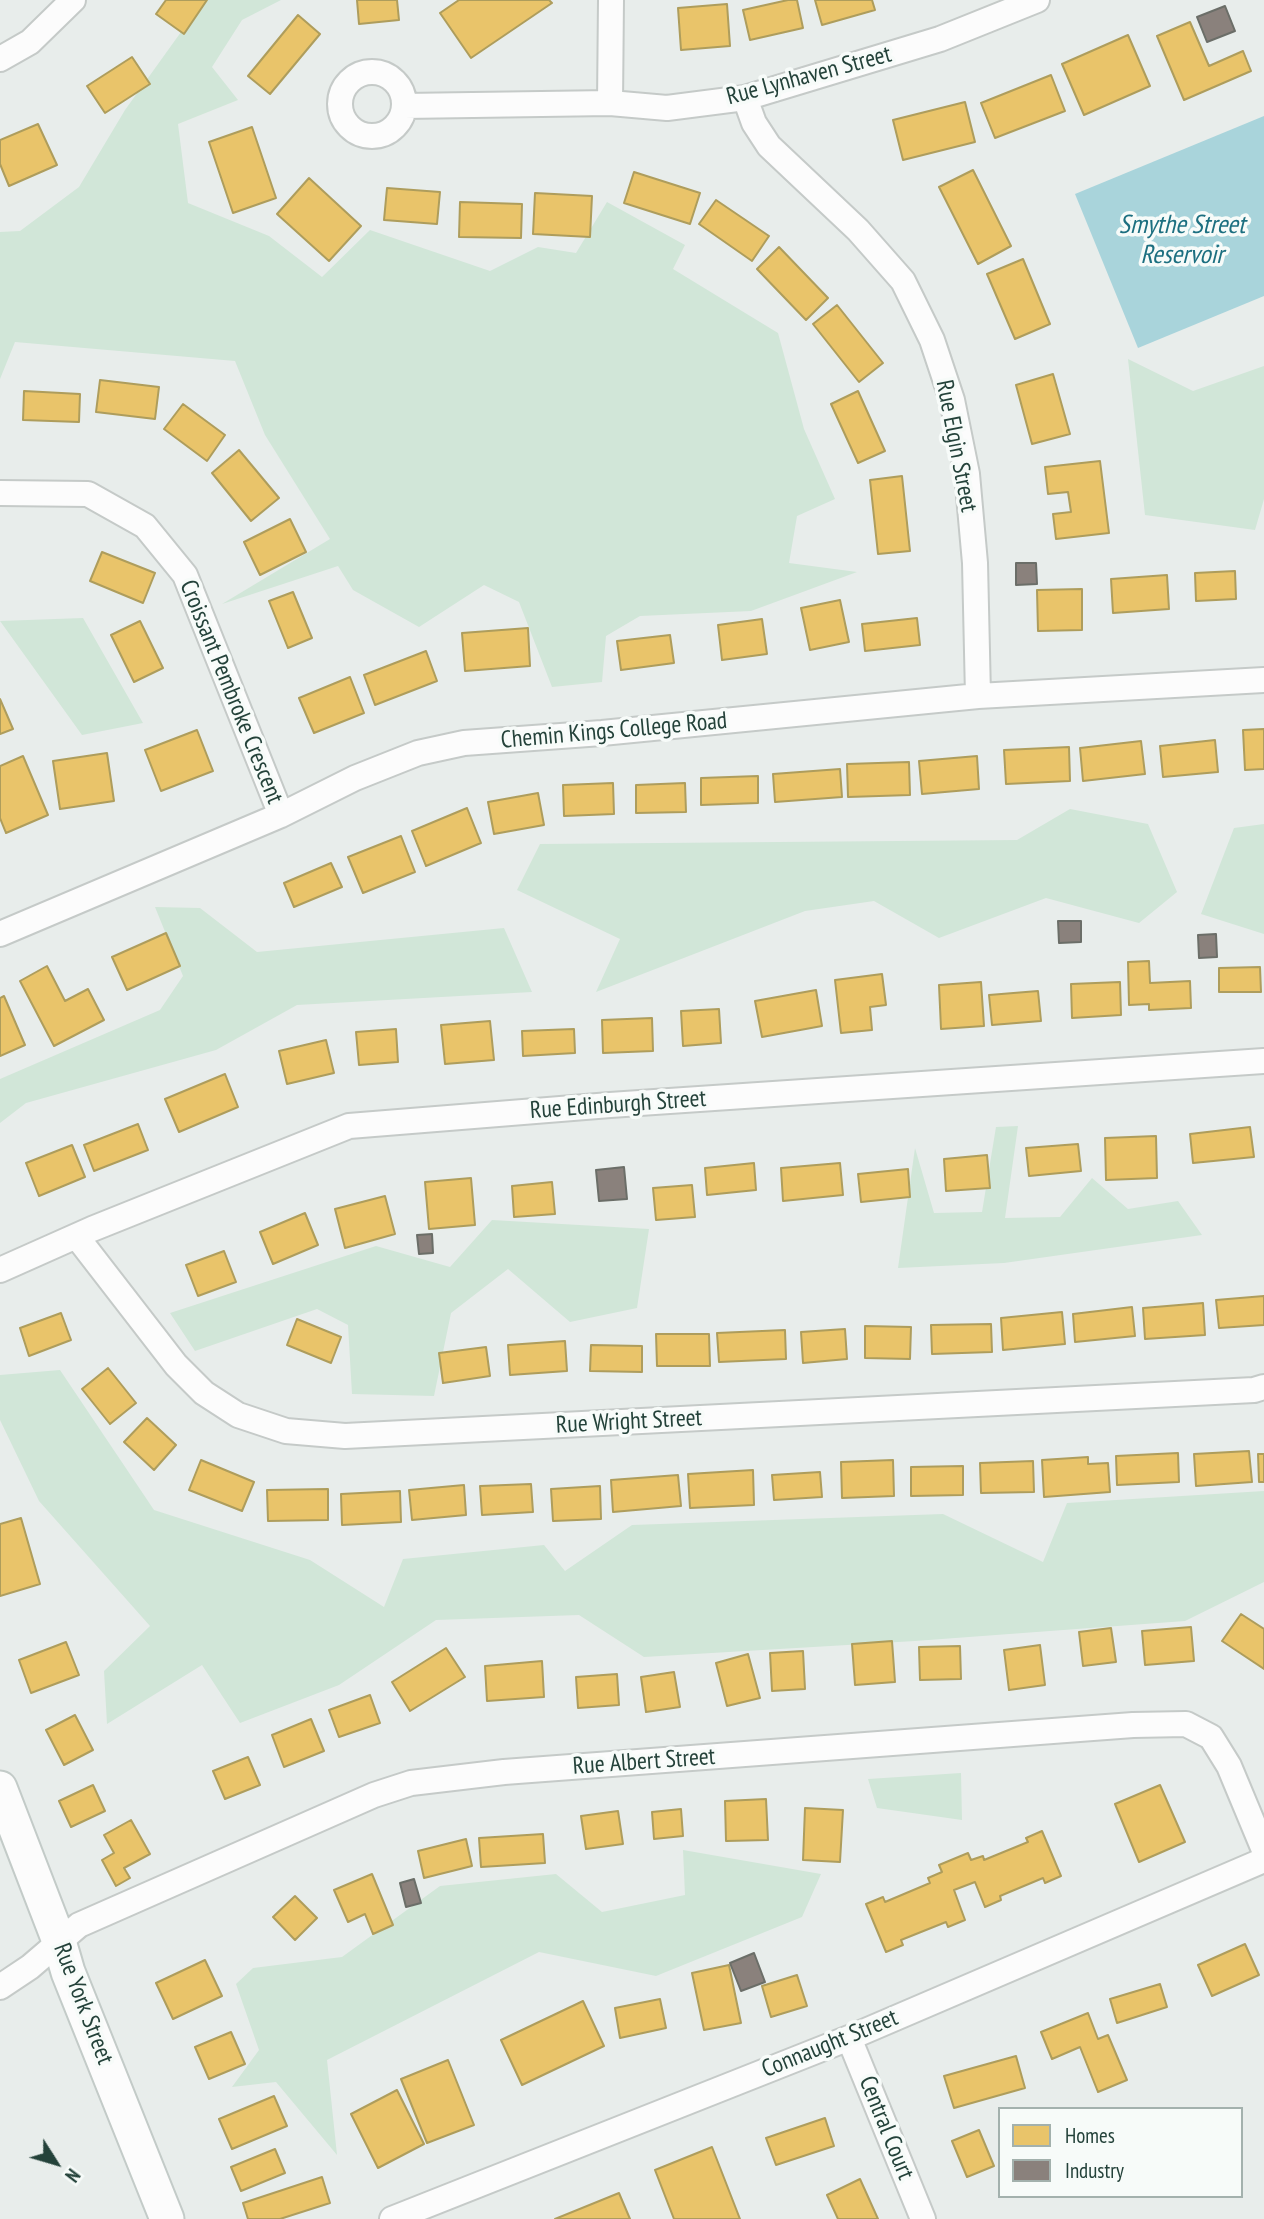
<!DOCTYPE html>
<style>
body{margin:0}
#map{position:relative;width:1264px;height:2219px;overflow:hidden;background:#e8edeb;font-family:"PT Sans Narrow",sans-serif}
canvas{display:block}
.legend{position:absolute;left:998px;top:2107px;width:245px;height:91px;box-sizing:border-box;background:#f7fbf9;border:2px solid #a3b1ad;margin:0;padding:9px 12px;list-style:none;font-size:21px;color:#24423a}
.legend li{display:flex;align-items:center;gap:14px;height:35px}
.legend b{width:35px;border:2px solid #a3b1ad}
.north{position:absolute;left:21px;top:2128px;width:70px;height:70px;-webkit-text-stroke:5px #f7fbf9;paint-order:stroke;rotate:127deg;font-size:19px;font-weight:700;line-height:28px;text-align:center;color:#24423a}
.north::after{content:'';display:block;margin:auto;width:24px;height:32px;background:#24423a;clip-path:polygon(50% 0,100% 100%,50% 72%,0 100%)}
</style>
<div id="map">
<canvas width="1264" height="2219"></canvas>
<ul class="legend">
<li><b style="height:19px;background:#e9c46a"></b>Homes</li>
<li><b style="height:19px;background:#8a817c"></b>Industry</li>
</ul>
<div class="north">N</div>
</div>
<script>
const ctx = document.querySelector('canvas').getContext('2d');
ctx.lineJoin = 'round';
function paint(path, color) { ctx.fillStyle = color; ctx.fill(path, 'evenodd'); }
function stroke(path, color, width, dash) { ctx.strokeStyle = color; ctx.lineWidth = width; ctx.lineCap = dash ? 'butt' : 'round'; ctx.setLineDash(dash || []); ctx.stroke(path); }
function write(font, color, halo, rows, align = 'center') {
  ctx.font = font + ' "PT Sans Narrow",sans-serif'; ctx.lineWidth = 7; ctx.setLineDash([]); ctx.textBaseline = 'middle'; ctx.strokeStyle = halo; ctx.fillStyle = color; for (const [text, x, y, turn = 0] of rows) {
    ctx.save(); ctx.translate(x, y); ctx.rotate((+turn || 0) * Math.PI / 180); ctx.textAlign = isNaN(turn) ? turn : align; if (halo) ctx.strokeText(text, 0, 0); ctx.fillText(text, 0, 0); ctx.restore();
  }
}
const green = new Path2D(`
 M204,0H281L242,20L212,67L238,100L178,124L188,203L269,236L322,277L370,230L490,271L538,247L576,253L607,202L685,245L673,269L778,333L804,429L835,499L797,516L789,563L857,572L751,611L640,616L606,636L602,682L552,687L519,602L484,585L419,627L353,590L338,566L222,604L330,539L265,435L235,361L15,342L0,379V232L20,231L79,187L125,110Z
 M1128,359L1193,391L1264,366V499L1255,530L1145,515Z
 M83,618L143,723L82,735L0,621Z
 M1070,809L1148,824L1177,892L1139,923L1046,898L939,938L874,901L805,911L596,992L620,939L517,890L540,844L1017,840Z
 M1264,824V934L1201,914L1234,828Z
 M155,907L200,908L257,952L504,928L532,992L297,1005L216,1050L26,1103L0,1123V1079L160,1010L183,976Z
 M1018,1126L1005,1218L1060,1217L1092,1178L1128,1209L1178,1201L1202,1235L1004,1263L898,1268L915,1148L934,1213L982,1212L996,1127Z
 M492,1220L649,1229L637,1308L570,1322L508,1269L451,1313L434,1396L352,1394L348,1325L317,1309L195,1351L170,1313L376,1246L450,1267Z
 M60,1370L154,1510L310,1560L384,1607L403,1559L544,1545L565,1571L632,1525L943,1514L1043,1562L1067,1503L1264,1491V1582L1185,1621L915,1641L644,1657L579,1615L436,1620L339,1685L240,1723L202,1665L107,1724L104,1671L150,1626L39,1501L0,1420V1375Z
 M961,1773L962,1820L877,1808L868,1779Z
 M683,1850L821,1874L802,1917L656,1976L539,1952L327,2060L337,2155L276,2082L232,2087L259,2050L236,1984L253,1968L342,1957L440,1886L556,1874L602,1912L685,1895Z`);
const water = new Path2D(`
 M1264,116V296L1138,348L1075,194Z`);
const homes = new Path2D(`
 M166,0H207L184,34L156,14Z
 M357,0H397L399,20L359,24Z
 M459,0H549L552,3L471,58L440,13Z
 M788,0H797L803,28L750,40L743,10Z
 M815,0H872L875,10L822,25Z
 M727,4L730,46L681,50L678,8Z
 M298,15L320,34L270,94L248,76Z
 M1190,22L1209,66L1243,51L1251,71L1184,100L1157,36Z
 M1128,35L1150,86L1084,115L1062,64Z
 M132,57L150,84L105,113L87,86Z
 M1051,75L1065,111L995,138L981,103Z
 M965,102L975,142L903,160L893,120Z
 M38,124L57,165L9,186L0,164V140Z
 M252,127L276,198L233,213L209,142Z
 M973,170L1011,246L978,264L939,187Z
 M634,172L700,193L690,224L624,203Z
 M309,178L361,226L329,261L277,214Z
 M387,188L440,192L437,224L384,220Z
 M535,193L592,196L590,237L533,234Z
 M716,200L769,236L752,261L699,224Z
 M460,202L522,204L521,238L459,237Z
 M779,247L828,298L806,320L757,269Z
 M1023,259L1050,324L1015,339L987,274Z
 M837,305L883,363L859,382L813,324Z
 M1053,374L1070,434L1032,444L1016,385Z
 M100,380L159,387L155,419L96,412Z
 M24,391L80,394L79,422L23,420Z
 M858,391L885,451L858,463L831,404Z
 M183,404L225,435L207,461L164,429Z
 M239,450L279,498L251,521L212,473Z
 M1100,461L1109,533L1056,539L1053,514L1071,512L1068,492L1048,494L1045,467Z
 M902,476L910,551L878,554L870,480Z
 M290,519L306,552L260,575L244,542Z
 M102,552L155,573L143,603L90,581Z
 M1235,571L1236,599L1196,601L1195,573Z
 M1167,575L1169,609L1113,613L1111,579Z
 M1082,589V630L1038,631L1037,590Z
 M293,592L312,638L288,648L269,601Z
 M840,600L849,642L810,650L801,608Z
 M917,618L920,645L865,651L862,624Z
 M762,619L767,654L722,660L718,625Z
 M140,621L163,668L134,682L111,635Z
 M528,628L530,666L465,671L462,633Z
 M670,635L674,663L621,670L617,641Z
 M426,651L437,681L375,705L364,675Z
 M350,677L364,713L314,733L299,698Z
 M0,699L13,729L0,734Z
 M1264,729V769L1245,770L1243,730Z
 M197,730L213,771L161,791L145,750Z
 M1215,740L1218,772L1163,777L1160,746Z
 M1141,741L1145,774L1083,781L1080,748Z
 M1069,747L1070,781L1006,784L1004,750Z
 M107,753L114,801L60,809L53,761Z
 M23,756L48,815L6,833L0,818V766Z
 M977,756L979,789L922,794L919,761Z
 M909,762L910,795L848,797L847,764Z
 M840,769L842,797L775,802L773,774Z
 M758,776V803L701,805V778Z
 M613,783L614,814L564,816L563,785Z
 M685,783L686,812L636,813V785Z
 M538,793L544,825L494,834L488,802Z
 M467,808L481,843L426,866L412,831Z
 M401,836L415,872L363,893L348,857Z
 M331,863L342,887L294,907L284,883Z
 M166,933L180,966L127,990L112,957Z
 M1149,961L1150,983L1190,981L1191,1008L1149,1010V1004L1129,1005L1128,962Z
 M47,966L65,1001L88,989L104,1020L54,1046L20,981Z
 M1260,967L1261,992H1219V968Z
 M882,974L886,1005L870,1007L872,1030L841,1033L835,980Z
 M981,982L984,1026L941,1029L939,985Z
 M1120,982L1121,1015L1072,1018L1071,984Z
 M816,990L822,1026L762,1037L755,1001Z
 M1038,991L1041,1021L992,1025L989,995Z
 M4,996L25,1045L0,1056V998Z
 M719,1009L721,1043L683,1046L681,1011Z
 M652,1018L653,1051L603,1053L602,1020Z
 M490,1021L494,1060L445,1064L441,1025Z
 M396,1029L398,1062L359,1065L356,1032Z
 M574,1029L575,1053L523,1056L522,1031Z
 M326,1040L334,1073L287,1084L279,1051Z
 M225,1074L238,1107L179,1132L165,1099Z
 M138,1124L148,1150L94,1171L84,1145Z
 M1250,1127L1254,1157L1193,1163L1190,1134Z
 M1156,1136L1157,1178L1106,1180L1105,1138Z
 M1078,1144L1081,1171L1029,1176L1026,1148Z
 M72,1145L85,1177L39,1196L26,1163Z
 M987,1155L990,1188L946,1191L944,1159Z
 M754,1163L756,1190L707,1195L705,1168Z
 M840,1163L843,1195L783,1201L781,1168Z
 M908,1169L910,1197L861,1202L858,1174Z
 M471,1178L475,1225L429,1229L425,1182Z
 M552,1182L555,1214L514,1217L512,1186Z
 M692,1185L695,1217L656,1220L653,1188Z
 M385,1196L395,1234L345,1248L335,1209Z
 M305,1213L318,1245L273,1264L260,1232Z
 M224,1251L236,1282L198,1296L186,1265Z
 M1264,1296V1325L1219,1328L1216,1300Z
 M1203,1303L1205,1335L1145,1339L1143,1308Z
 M1132,1307L1135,1336L1075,1342L1073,1314Z
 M1062,1312L1065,1344L1003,1350L1001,1318Z
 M61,1313L71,1340L29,1356L20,1328Z
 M297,1319L341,1337L331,1363L287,1345Z
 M991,1324L992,1352L932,1354L931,1325Z
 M865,1326L911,1327L910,1359L865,1358Z
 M845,1329L847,1359L803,1363L801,1332Z
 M785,1330L786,1359L719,1362L717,1333Z
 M656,1334H709L710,1366H657Z
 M565,1341L567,1371L510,1375L508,1345Z
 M591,1345L642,1346V1372L590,1371Z
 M486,1347L490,1376L443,1383L439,1353Z
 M108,1368L136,1403L110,1424L82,1389Z
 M147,1418L176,1445L154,1470L124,1442Z
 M1249,1451L1252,1482L1196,1486L1194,1454Z
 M1178,1453L1179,1482L1117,1485L1116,1456Z
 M1258,1454H1264V1482H1259Z
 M1088,1457V1464L1108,1463L1110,1492L1044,1497L1042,1460Z
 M201,1460L254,1482L242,1511L189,1490Z
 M893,1460L894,1496L842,1498L841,1462Z
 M1033,1461L1034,1492L981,1493L980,1463Z
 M963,1466V1495L911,1496V1467Z
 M753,1470L754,1505L690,1508L688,1474Z
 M820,1472L822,1497L774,1500L772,1475Z
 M678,1475L681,1506L613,1512L611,1480Z
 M531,1484L533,1512L482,1515L480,1486Z
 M464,1485L466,1515L412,1520L409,1490Z
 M600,1486L601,1519L553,1521L551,1489Z
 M328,1489V1520L268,1521L267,1490Z
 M400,1491L401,1522L342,1525L341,1494Z
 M21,1518L40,1584L0,1596V1524Z
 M1241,1614L1264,1629V1669L1222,1641Z
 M1191,1627L1194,1661L1145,1665L1142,1631Z
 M1111,1628L1116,1662L1083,1666L1079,1632Z
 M892,1641L895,1682L855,1685L852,1644Z
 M66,1642L79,1675L31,1693L19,1660Z
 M1040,1645L1045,1685L1009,1690L1004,1650Z
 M960,1646L961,1679L920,1680L919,1647Z
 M446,1648L465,1677L410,1711L392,1682Z
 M803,1651L805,1689L772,1691L770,1653Z
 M748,1654L760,1698L727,1706L716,1663Z
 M542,1661L544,1697L487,1701L485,1666Z
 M674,1672L680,1707L646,1712L641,1677Z
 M617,1674L619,1705L578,1708L576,1677Z
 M370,1695L380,1723L339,1737L329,1710Z
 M75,1715L93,1750L64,1765L46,1730Z
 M311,1719L324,1751L284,1767L272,1735Z
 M248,1757L260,1785L225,1799L213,1771Z
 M93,1785L105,1811L71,1827L59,1801Z
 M1160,1785L1185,1842L1139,1862L1115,1804Z
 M766,1799L768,1840L726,1841L725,1801Z
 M805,1808L843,1810L840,1862L803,1860Z
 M681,1809L683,1836L654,1839L652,1812Z
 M618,1811L623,1844L586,1849L581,1816Z
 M131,1820L150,1854L124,1868L130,1878L116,1886L102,1860L114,1853L104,1835Z
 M1042,1831L1061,1876L1045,1883L1043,1878L1000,1896L1001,1900L985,1907L975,1882L954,1890L965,1920L948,1927L946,1922L901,1940L903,1945L886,1952L866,1904L883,1897L885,1902L930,1883L928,1878L942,1872L939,1865L968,1853L971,1860L983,1856L984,1860L1028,1842L1026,1838Z
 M543,1834L545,1863L481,1867L479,1838Z
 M466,1839L472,1866L424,1878L418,1851Z
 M372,1874L393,1925L373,1934L365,1914L348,1922L334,1890Z
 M295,1896L317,1918L295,1940L273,1917Z
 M1245,1944L1259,1975L1212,1996L1198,1965Z
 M205,1960L222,1996L173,2019L156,1983Z
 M729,1965L741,2023L704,2030L692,1973Z
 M797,1975L807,2006L771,2017L762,1986Z
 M1160,1984L1167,2007L1117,2023L1110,1999Z
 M660,1999L666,2028L620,2038L615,2008Z
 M583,2001L604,2046L522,2085L501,2040Z
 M1088,2013L1098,2039L1108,2035L1127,2080L1098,2092L1080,2047L1052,2059L1041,2032Z
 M231,2032L245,2064L209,2079L195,2047Z
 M1016,2056L1025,2088L954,2108L944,2076Z
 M448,2060L474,2125L427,2143L401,2079Z
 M397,2090L424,2144L378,2168L351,2114Z
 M274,2096L287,2126L232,2149L219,2119Z
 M825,2118L834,2146L776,2165L766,2138Z
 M979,2130L994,2166L967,2177L952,2141Z
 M712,2147L740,2219H674L655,2170Z
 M275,2149L285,2173L241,2191L231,2167Z
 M322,2177L330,2203L280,2219H248L243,2203Z
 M860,2179L878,2219H838L827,2195Z
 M619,2193L630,2219H555Z`);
const industry = new Path2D(`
 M1225,6L1235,31L1207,42L1197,17Z
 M1016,563H1036L1037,584L1016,585Z
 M1058,921H1081V942L1059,943Z
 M1216,934L1217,957L1199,958L1198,935Z
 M624,1167L627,1199L599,1201L596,1170Z
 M432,1234L433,1253L419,1254L417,1235Z
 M414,1879L421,1903L406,1907L400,1883Z
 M754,1953L765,1982L741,1991L730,1963Z`);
const street = new Path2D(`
 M0,59L30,42L73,0
 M340 104a32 32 0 1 1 64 0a32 32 0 1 1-64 0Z
 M745,98L754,123L769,146L858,230L903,281L932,340L952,400L967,474L975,563L978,696
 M610,103L611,0
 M404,106L610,103L667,108L745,98L940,39L1037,0
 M0,493L88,494L145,526L185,575L281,815
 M0,934L281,815L355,778L418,753L464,743L602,733L978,696L1264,680
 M77,1237L176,1365L204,1393L238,1415L286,1431L345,1436L1254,1390L1264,1387
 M0,1270L92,1229L349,1126L610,1105L1264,1061
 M0,1987L30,1967L79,1925L374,1795L411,1783L504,1772L1133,1725L1186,1724L1211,1737L1229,1766L1264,1850
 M849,2038L923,2219
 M392,2219L849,2038L1264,1860`);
const secondary = new Path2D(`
 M0,1788L59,1941L68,1972L167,2219`);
const streetNames = [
 ["Rue Lynhaven Street",809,76,-15],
 ["Rue Elgin Street",956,446,79],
 ["Croissant Pembroke Crescent",231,692,68],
 ["Chemin Kings College Road",614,731,-5],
 ["Rue Edinburgh Street",618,1105,-4],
 ["Rue Wright Street",629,1422,-3],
 ["Rue Albert Street",644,1762,-4],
 ["Rue York Street",83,2004,69],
 ["Connaught Street",830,2044,-22],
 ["Central Court",886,2128,68]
];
const waterNames = [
 ["Smythe Street",1182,226],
 ["Reservoir",1182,256]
];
paint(green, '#d1e6d8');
paint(water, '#a9d4db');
paint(homes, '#e9c46a');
stroke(homes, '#ae9d5c', 2);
paint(industry, '#8a817c');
stroke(industry, '#6b6e68', 2);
stroke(street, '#c5cac8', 28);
stroke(secondary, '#c3cbc8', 37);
stroke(street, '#fcfcfc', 24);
stroke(secondary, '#fcfcfc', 33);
write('24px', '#24423a', '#f7fbf9', streetNames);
write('italic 26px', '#1c6f80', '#f7fbf9', waterNames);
</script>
